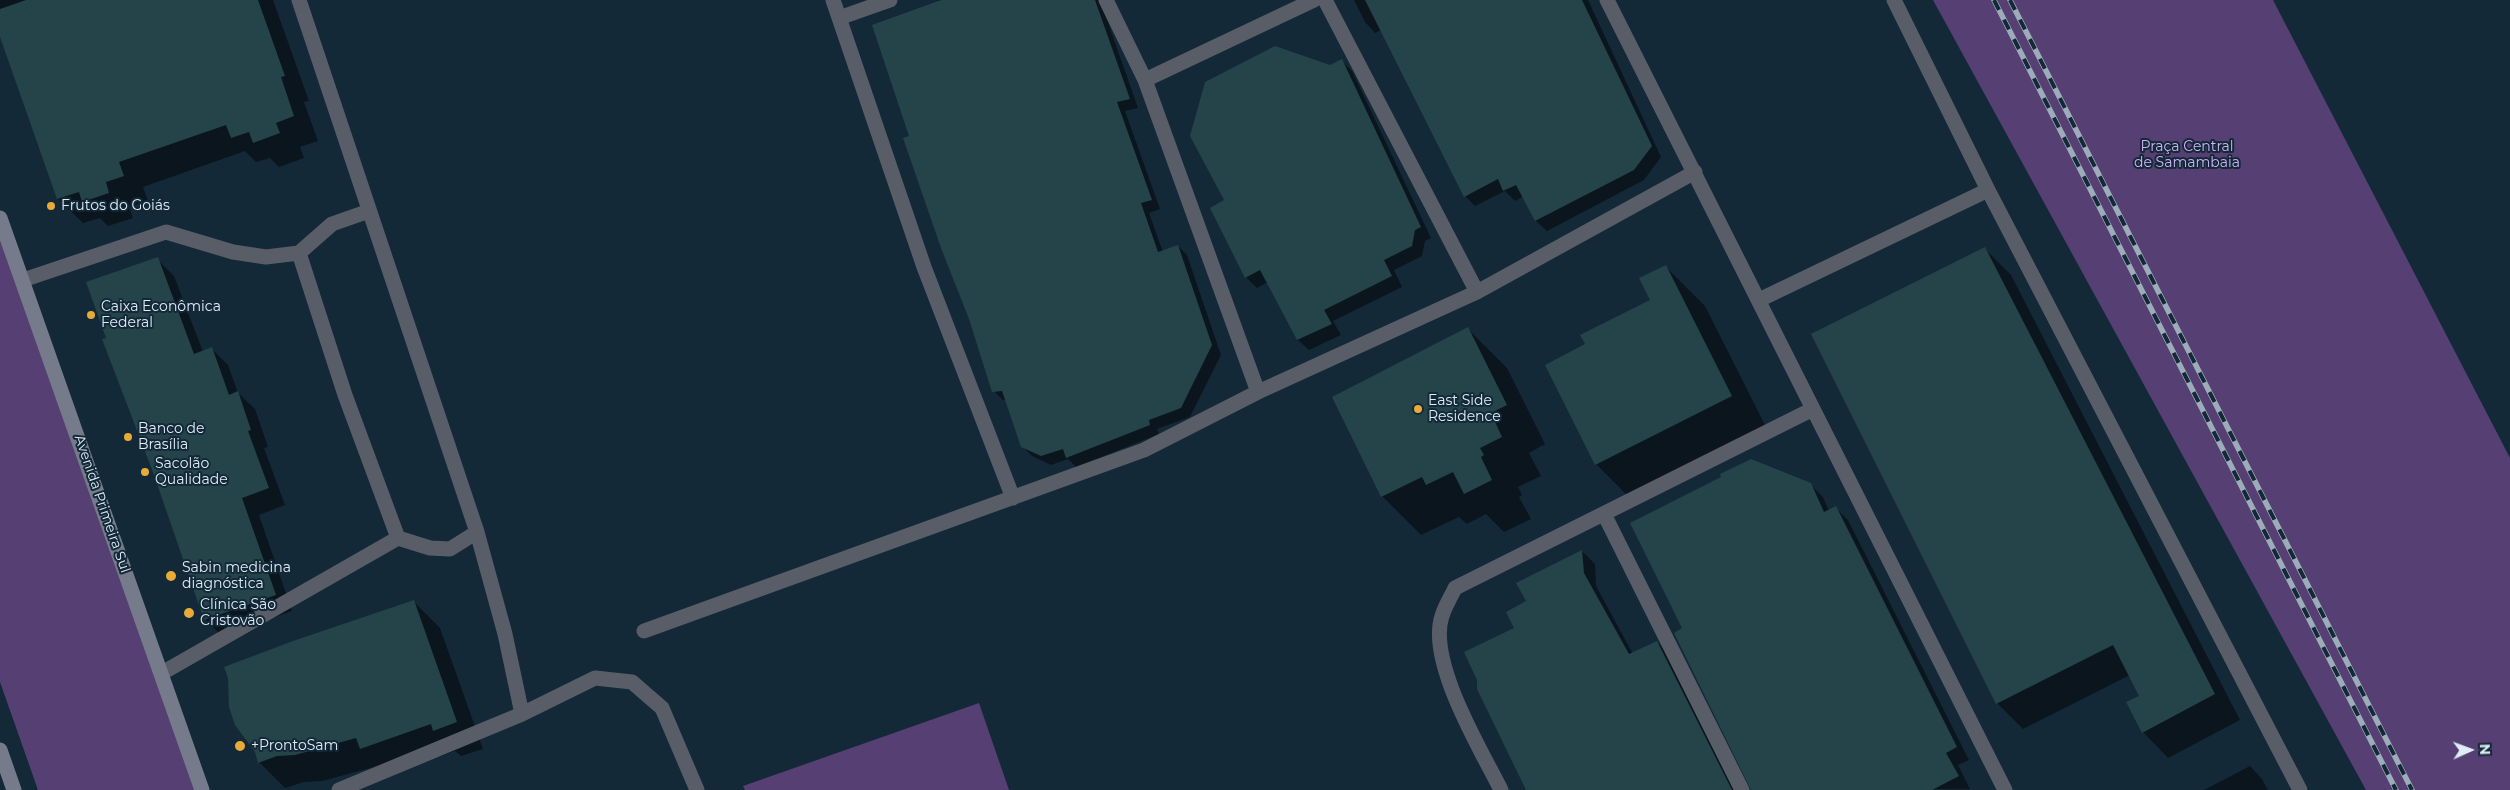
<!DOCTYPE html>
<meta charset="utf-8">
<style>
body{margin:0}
#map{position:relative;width:2510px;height:790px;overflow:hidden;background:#132938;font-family:Montserrat,sans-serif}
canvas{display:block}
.north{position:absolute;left:2445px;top:725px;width:50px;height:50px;-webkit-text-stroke:4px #132938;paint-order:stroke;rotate:88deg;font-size:14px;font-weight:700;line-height:20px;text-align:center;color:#dfedf7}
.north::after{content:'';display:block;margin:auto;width:18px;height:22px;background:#dfedf7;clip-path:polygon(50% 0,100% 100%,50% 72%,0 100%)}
</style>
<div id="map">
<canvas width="2510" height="790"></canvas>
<div class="north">N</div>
</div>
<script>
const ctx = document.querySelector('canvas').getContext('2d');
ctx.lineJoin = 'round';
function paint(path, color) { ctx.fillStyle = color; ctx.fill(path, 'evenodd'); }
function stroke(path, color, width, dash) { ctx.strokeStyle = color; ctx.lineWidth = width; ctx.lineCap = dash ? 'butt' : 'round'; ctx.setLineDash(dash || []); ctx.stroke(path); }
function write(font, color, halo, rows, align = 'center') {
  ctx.font = font + ' Montserrat,sans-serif'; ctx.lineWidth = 4; ctx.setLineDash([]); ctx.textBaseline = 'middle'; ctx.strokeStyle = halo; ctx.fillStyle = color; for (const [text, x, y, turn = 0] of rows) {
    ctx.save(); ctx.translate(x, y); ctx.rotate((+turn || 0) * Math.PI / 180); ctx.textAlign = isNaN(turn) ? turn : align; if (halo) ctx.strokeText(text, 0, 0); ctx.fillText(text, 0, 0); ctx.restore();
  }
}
const green = new Path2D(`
 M1933,0H2273L2510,458V790H2366Z
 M0,230L196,790H38L0,682Z
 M979,703L1009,790H745L743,786Z`);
const shadow = new Path2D(`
 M0,0H273L309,101L304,102L318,141L300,147L304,158L279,167L270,158L256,162L245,151L143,187L148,201L129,207L133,218L108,226L100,218L83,223L58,199L0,32Z
 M936,0H1100L1138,108L1125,111L1160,209L1149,213L1163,252L1178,246L1187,255L1221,355L1190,417L1157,429L1159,434L1076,467L1068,459L1051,465L1032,456L1022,446L1006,400H1003L994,391L911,136L940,1Z
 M1354,0H1588L1661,157L1644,180L1547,231L1536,221L1524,196L1515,201L1505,191L1475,206L1465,196L1381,30L1375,33L1365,22Z
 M1342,61L1352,71L1431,238L1425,241L1422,256L1394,270L1402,287L1333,321L1341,335L1309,350L1298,340L1268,282L1257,288L1246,277L1211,208L1225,201L1331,66Z
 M1985,249L2011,275L2240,720L2168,758L2143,732L2140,696L2130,675L2023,729L1997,703Z
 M157,259L174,276L203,352L211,348L228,365L238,393L255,409L268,447L264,448L285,505L259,515L292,611L222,636L205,619L107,339Z
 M1666,267L1705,306L1770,435L1635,503L1596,464Z
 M1468,329L1507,368L1545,444L1529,453L1541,476L1518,487L1522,495L1519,497L1531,519L1504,532L1486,514L1467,524L1459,517L1421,535L1382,496Z
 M1810,484L1823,497L1829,511L1836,508L1848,520L1969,760L1958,765L1970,789L1763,790L1684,628Z
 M1582,551L1595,564L1596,586L1633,654L1657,642L1669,655L1737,790H1529L1516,628L1527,601L1518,584Z
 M414,602L440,628L483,749L461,756L455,751L387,775L378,766L322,781L304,782L285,788L259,762Z
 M2250,766L2262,779L2268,790H2204Z`);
const building = new Path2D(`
 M26,0H258L285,76L281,77L294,116L276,123L280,133L253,143L249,132L231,138L226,125L119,162L124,176L106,182L109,193L82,202L79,192L57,199L0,37V9Z
 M941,0H1095L1130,99L1117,102L1152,200L1141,203L1158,252L1178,245L1212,345L1181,408L1149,420L1150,425L1066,458L1063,449L1041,456L1021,447L1002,391L992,392L969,319L941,248L903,138L909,136L872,25Z
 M1365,0H1582L1652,146L1634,170L1535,221L1516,185L1503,191L1498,179L1464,197Z
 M1275,46L1330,65L1342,59L1421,227L1415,230L1412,246L1384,260L1392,276L1324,310L1332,324L1297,340L1260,270L1245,278L1210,208L1224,200L1190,136L1205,82Z
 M1985,247L2215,694L2142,733L2126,702L2139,696L2113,645L1996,704L1811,334Z
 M158,257L194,354L212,347L229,395L238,391L251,430L248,431L269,488L242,498L276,595L204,620L154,475L102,339L106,338L86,282Z
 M1666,265L1732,396L1595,465L1545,365L1585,344L1580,335L1650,300L1639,278Z
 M1468,327L1507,405L1491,413L1502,437L1480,448L1484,455L1481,457L1492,480L1464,494L1453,472L1426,485L1422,477L1381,497L1332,397Z
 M1751,459L1811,483L1824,512L1836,506L1957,747L1946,753L1959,776L1932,790H1751L1674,633L1682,628L1630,523L1721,477L1720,474Z
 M1582,550L1584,573L1629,654L1657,641L1732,790H1526L1477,689V680L1464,652L1514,628L1506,612L1526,601L1516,583Z
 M414,600L457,722L433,731L431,724L360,749L356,738L295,755L277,756L258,763L255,752L235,725L229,707L228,678L224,667L293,641Z`);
const street = new Path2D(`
 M299,0L477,532L505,634L522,714L595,678L632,682L662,708L697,790
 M833,0L924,267L1013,498
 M1106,0L1145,80L1258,392
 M1325,0L1477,292
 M1607,0L2005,790
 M1894,0L1988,190L2300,790
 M839,18L890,0
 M1145,80L1314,0
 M369,211L332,224L299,253L345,395L398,538L430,548L450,549L477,532
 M23,280L166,232L233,252L266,257L299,253
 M1759,300L1988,190
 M1604,514L1742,790
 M644,631L1144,450L1258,392L1477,292L1695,172
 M162,673L398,538
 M339,790L522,714
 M1501,790C1480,748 1427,661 1442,616C1445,606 1451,597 1455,588L1813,409`);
const secondary = new Path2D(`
 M0,218L202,790
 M0,750L14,790`);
const rail = new Path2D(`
 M1994,0L2396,790
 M2010,0L2412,790`);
const markers = [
 [51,206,5,"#e9ab38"],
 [91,315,5,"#e9ab38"],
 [1418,409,5,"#e9ab38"],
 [128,437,5,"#e9ab38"],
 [145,472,5,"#e9ab38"],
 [171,576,6,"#e9ab38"],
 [189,613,6,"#e9ab38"],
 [240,746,6,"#e9ab38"]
];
const parkNames = [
 ["Praça Central",2187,147],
 ["de Samambaia",2187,163]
];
const poiNames = [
 ["Frutos do Goiás",61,206],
 ["Caixa Econômica",101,307],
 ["Federal",101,323],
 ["East Side",1428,401],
 ["Residence",1428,417],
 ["Banco de",138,429],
 ["Brasília",138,445],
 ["Sacolão",155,464],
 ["Qualidade",155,480],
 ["Sabin medicina",182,568],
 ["diagnóstica",182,584],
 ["Clínica São",200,605],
 ["Cristovão",200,621],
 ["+ProntoSam",251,746]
];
const streetNames = [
 ["Avenida Primeira Sul",102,504,71]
];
paint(green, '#563f72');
paint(shadow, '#0007');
paint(building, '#244449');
stroke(street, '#595d67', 15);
stroke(secondary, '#757b8b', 15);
stroke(rail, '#9cadb9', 5.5);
stroke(rail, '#132938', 4, [11]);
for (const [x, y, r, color] of markers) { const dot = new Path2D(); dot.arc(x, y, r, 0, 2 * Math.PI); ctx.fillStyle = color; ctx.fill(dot); stroke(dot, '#132938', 2); }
write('14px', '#d0b2f8', '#132938', parkNames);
write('14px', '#dfedf7', '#132938', poiNames, 'left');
write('14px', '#dfedf7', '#132938', streetNames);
</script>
